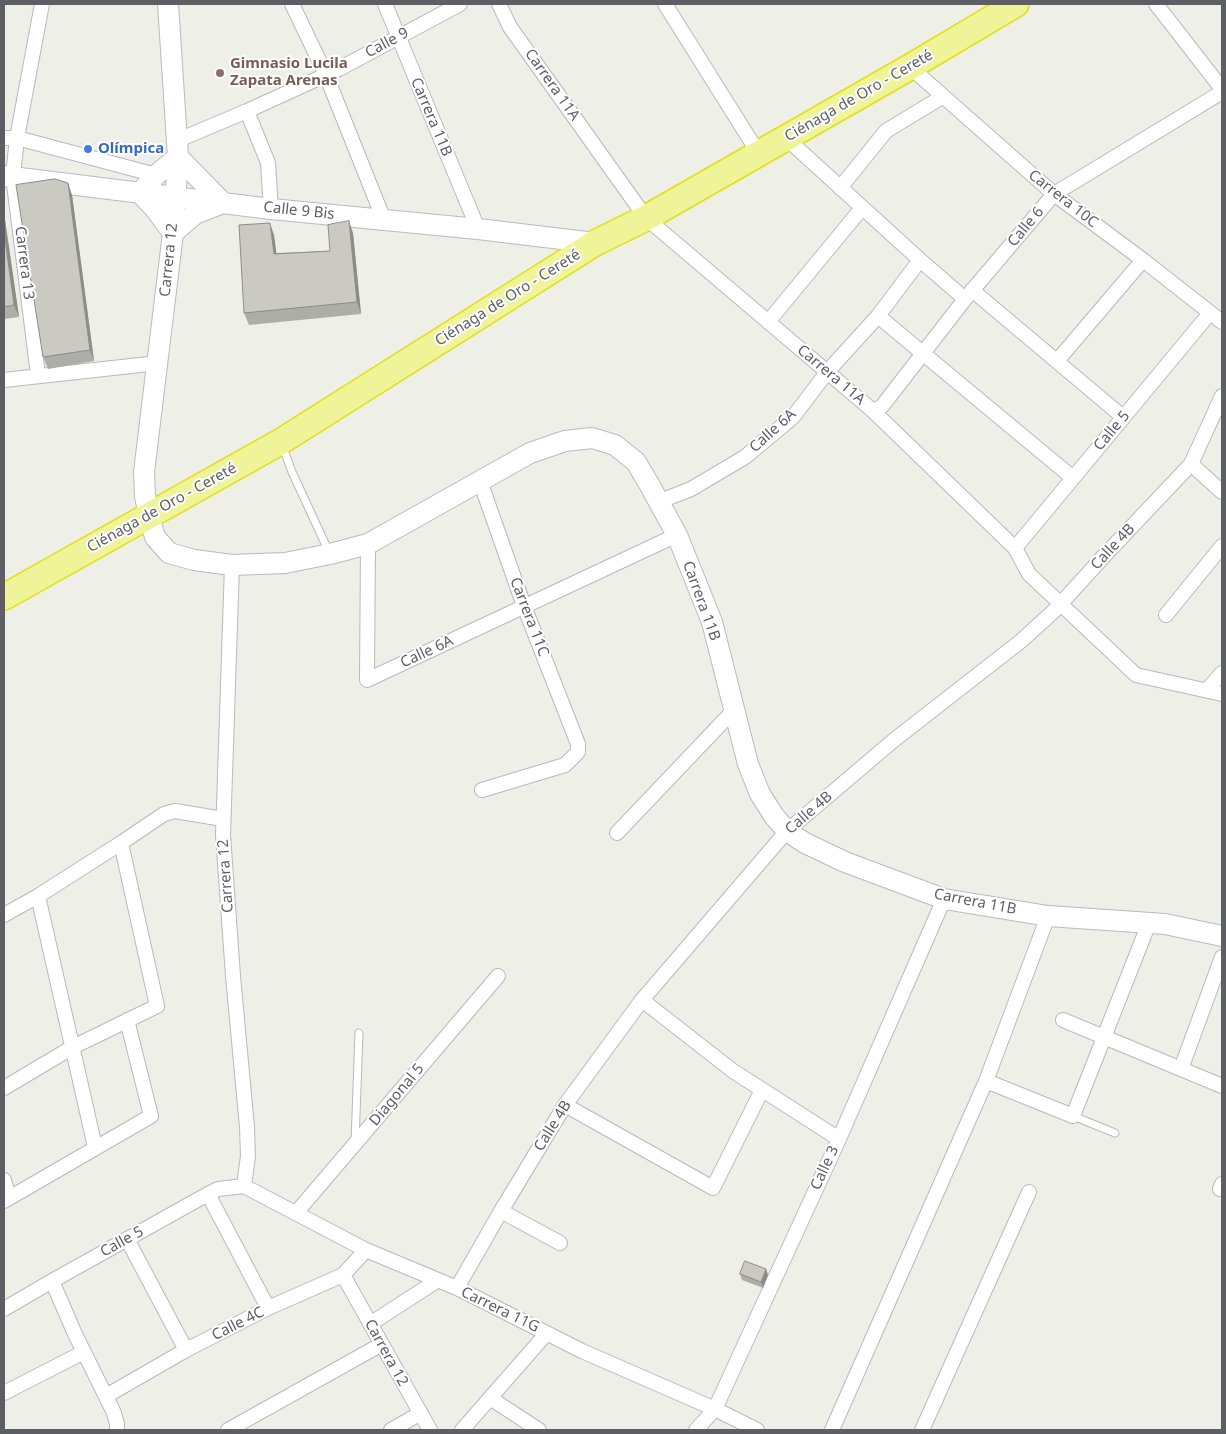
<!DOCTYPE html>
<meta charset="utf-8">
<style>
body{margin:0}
#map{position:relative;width:1226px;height:1434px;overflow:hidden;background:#eeefe6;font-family:"Noto Sans",sans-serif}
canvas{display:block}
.frame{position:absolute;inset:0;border:5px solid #5e5f65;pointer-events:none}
</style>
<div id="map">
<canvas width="1226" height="1434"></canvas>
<div class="frame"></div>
</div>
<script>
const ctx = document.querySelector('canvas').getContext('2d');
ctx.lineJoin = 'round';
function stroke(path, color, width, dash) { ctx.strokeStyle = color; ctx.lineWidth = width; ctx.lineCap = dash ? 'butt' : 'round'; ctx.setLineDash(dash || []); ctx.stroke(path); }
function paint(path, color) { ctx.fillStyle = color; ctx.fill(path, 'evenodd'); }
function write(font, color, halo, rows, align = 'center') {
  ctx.font = font + ' "Noto Sans",sans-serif'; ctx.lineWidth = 4; ctx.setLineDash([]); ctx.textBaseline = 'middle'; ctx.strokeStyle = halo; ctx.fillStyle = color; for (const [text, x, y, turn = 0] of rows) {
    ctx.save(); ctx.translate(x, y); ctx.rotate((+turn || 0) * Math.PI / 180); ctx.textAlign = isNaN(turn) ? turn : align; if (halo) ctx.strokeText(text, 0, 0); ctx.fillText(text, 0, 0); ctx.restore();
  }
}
const lane = new Path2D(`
 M282,445L292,472L329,552
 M1073,1116L1115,1133
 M355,1142L359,1033`);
const street = new Path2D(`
 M292,4L326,75L384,220
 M385,4L478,229
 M499,4L510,27L646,218L872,410L1015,548L1029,574L1136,675L1222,694
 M665,4L759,154
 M1156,4L1222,89
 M910,67L1054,194L1143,260L1222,322
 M247,111L268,163L271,209
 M4,138H17L156,175
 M786,138L920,260L965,299
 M176,141L247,111L339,69L460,4
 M840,188L886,131L942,97
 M972,290L1123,417
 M878,316L1073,478
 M768,322L862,208
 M1057,361L1143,260
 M38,375L13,176L17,138L42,4
 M4,380L158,363
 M872,410L878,409L883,405L965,299L1054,194L1222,92
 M1191,464L1222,492
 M480,481L524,606L578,744V752L565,765L482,790
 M658,502L691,489L745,457L793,417L828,371L878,316L920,260
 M368,544L367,680L677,535
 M1015,548L1210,313
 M232,565L223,835L233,976L247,1127L248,1156L244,1186
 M1166,615L1222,546
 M1207,690L1222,673
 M617,833L734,710
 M38,896L95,1147
 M4,915L38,896L121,843L164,814L175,811L223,819
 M642,1000L733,1071L839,1139
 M1063,1020L1222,1086
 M1181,1069L1222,957
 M986,1081L1073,1116L1149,923
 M4,1088L73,1047L157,1006L121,843
 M565,1105L713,1188L762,1090
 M4,1180L9,1198
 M244,1186L366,1250L457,1288L582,1351L715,1409L757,1430
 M1220,1189L1222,1184
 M208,1194L268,1308
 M4,1201L151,1116L127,1020
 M501,1211L560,1243
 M296,1213L498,976
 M127,1239L186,1350
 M343,1275L430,1430
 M52,1281L75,1334L114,1413L117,1424V1430
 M457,1288L501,1211L565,1105L642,1000L787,831L894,740L1021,641L1055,610L1104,556L1191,464L1222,396
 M4,1309L52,1281L208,1194L218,1189L244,1186
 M370,1324L438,1280
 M4,1393L84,1352
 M106,1396L186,1350L268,1308L343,1275L366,1250
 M490,1398L539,1430
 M228,1430L382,1344
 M391,1430L421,1413
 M462,1430L547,1333
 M696,1430L715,1409L839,1139L944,899
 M832,1430L986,1081L1048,916
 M922,1430L1029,1192`);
const secondary = new Path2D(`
 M168,4L178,157L173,233L144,472L145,496L149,516L155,537L169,553L194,560L232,565L285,563L330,554L368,544L530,453L565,441L592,438L615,445L636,462L649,484L677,535L712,622L748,764L760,794L774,816L787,831L805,843L845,862L944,899L1048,916L1165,924L1222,936
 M178,157L223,203L195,214L173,233L156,210L140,193L156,175Z
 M4,176L271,209L478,229L595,243`);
const highway = new Path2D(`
 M4,597L280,442L595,243L646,218L910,67L1016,4`);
const wall = new Path2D(`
 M72,195L94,361L48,369L43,357Z
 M4,213L19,317L4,319Z
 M353,233L361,314L249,325L244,313L274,235L276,253L330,251Z
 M766,1269L768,1275L763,1288L742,1280L740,1274Z`);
const shadedWall = new Path2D(`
 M68,183L72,195L94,361L90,350Z
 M4,213L19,317L14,305L4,231Z
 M349,221L353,233L361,314L357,302Z
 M270,223L274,235L278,265L274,254Z
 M766,1269L768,1275L763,1288L761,1282Z`);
const building = new Path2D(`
 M55,179L68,183L90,350L43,357L16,185Z
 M349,221L357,302L244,313L239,225L270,223L274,254L330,251L328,225Z
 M4,231L14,305L4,307Z
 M745,1261L766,1269L761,1282L740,1274Z`);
const markers = [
 [220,73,5,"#8d6e63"],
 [88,149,5,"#3f7fe0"]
];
const streetNames = [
 ["Calle 9",387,43,-28],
 ["Carrera 11A",552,85,55],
 ["Ciénaga de Oro - Cereté",859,96,-30],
 ["Carrera 11B",431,117,67],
 ["Carrera 10C",1063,199,38],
 ["Calle 9 Bis",299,211,6],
 ["Calle 6",1026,227,-50],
 ["Carrera 12",169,260,-84],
 ["Carrera 13",24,263,83],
 ["Ciénaga de Oro - Cereté",508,298,-32],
 ["Carrera 11A",831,375,40],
 ["Calle 6A",773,431,-42],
 ["Calle 5",1112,431,-50],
 ["Ciénaga de Oro - Cereté",162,508,-29],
 ["Calle 4B",1113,547,-47],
 ["Carrera 11B",701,601,70],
 ["Carrera 11C",529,617,69],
 ["Calle 6A",427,652,-25],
 ["Calle 4B",809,813,-41],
 ["Carrera 12",226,876,-94],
 ["Carrera 11B",975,902,11],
 ["Diagonal 5",397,1095,-50],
 ["Calle 4B",553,1126,-58],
 ["Calle 3",825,1168,-65],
 ["Calle 5",122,1242,-29],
 ["Carrera 11G",500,1310,26],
 ["Calle 4C",238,1324,-27],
 ["Carrera 12",386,1353,61]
];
const educationNames = [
 ["Gimnasio Lucila",230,64],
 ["Zapata Arenas",230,81]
];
const shopNames = [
 ["Olímpica",98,149]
];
stroke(lane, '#b8b9bf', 9);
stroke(street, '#b8b9bf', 16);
stroke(secondary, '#b9bac0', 22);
stroke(highway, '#e1e013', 28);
stroke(lane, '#fff', 7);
stroke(street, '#fff', 14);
stroke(secondary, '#fff', 20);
stroke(highway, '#eff498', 25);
paint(wall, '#aeaea8');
paint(shadedWall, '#8d8d88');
paint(building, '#cacac3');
stroke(building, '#8d8d88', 1);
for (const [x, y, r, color] of markers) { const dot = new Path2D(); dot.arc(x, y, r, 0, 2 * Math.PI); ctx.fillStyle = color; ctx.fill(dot); stroke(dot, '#fff', 2); }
write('15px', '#5e5f65', '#fff', streetNames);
write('bold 15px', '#785e54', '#fff', educationNames, 'left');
write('bold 15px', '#366cbe', '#fff', shopNames, 'left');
</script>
